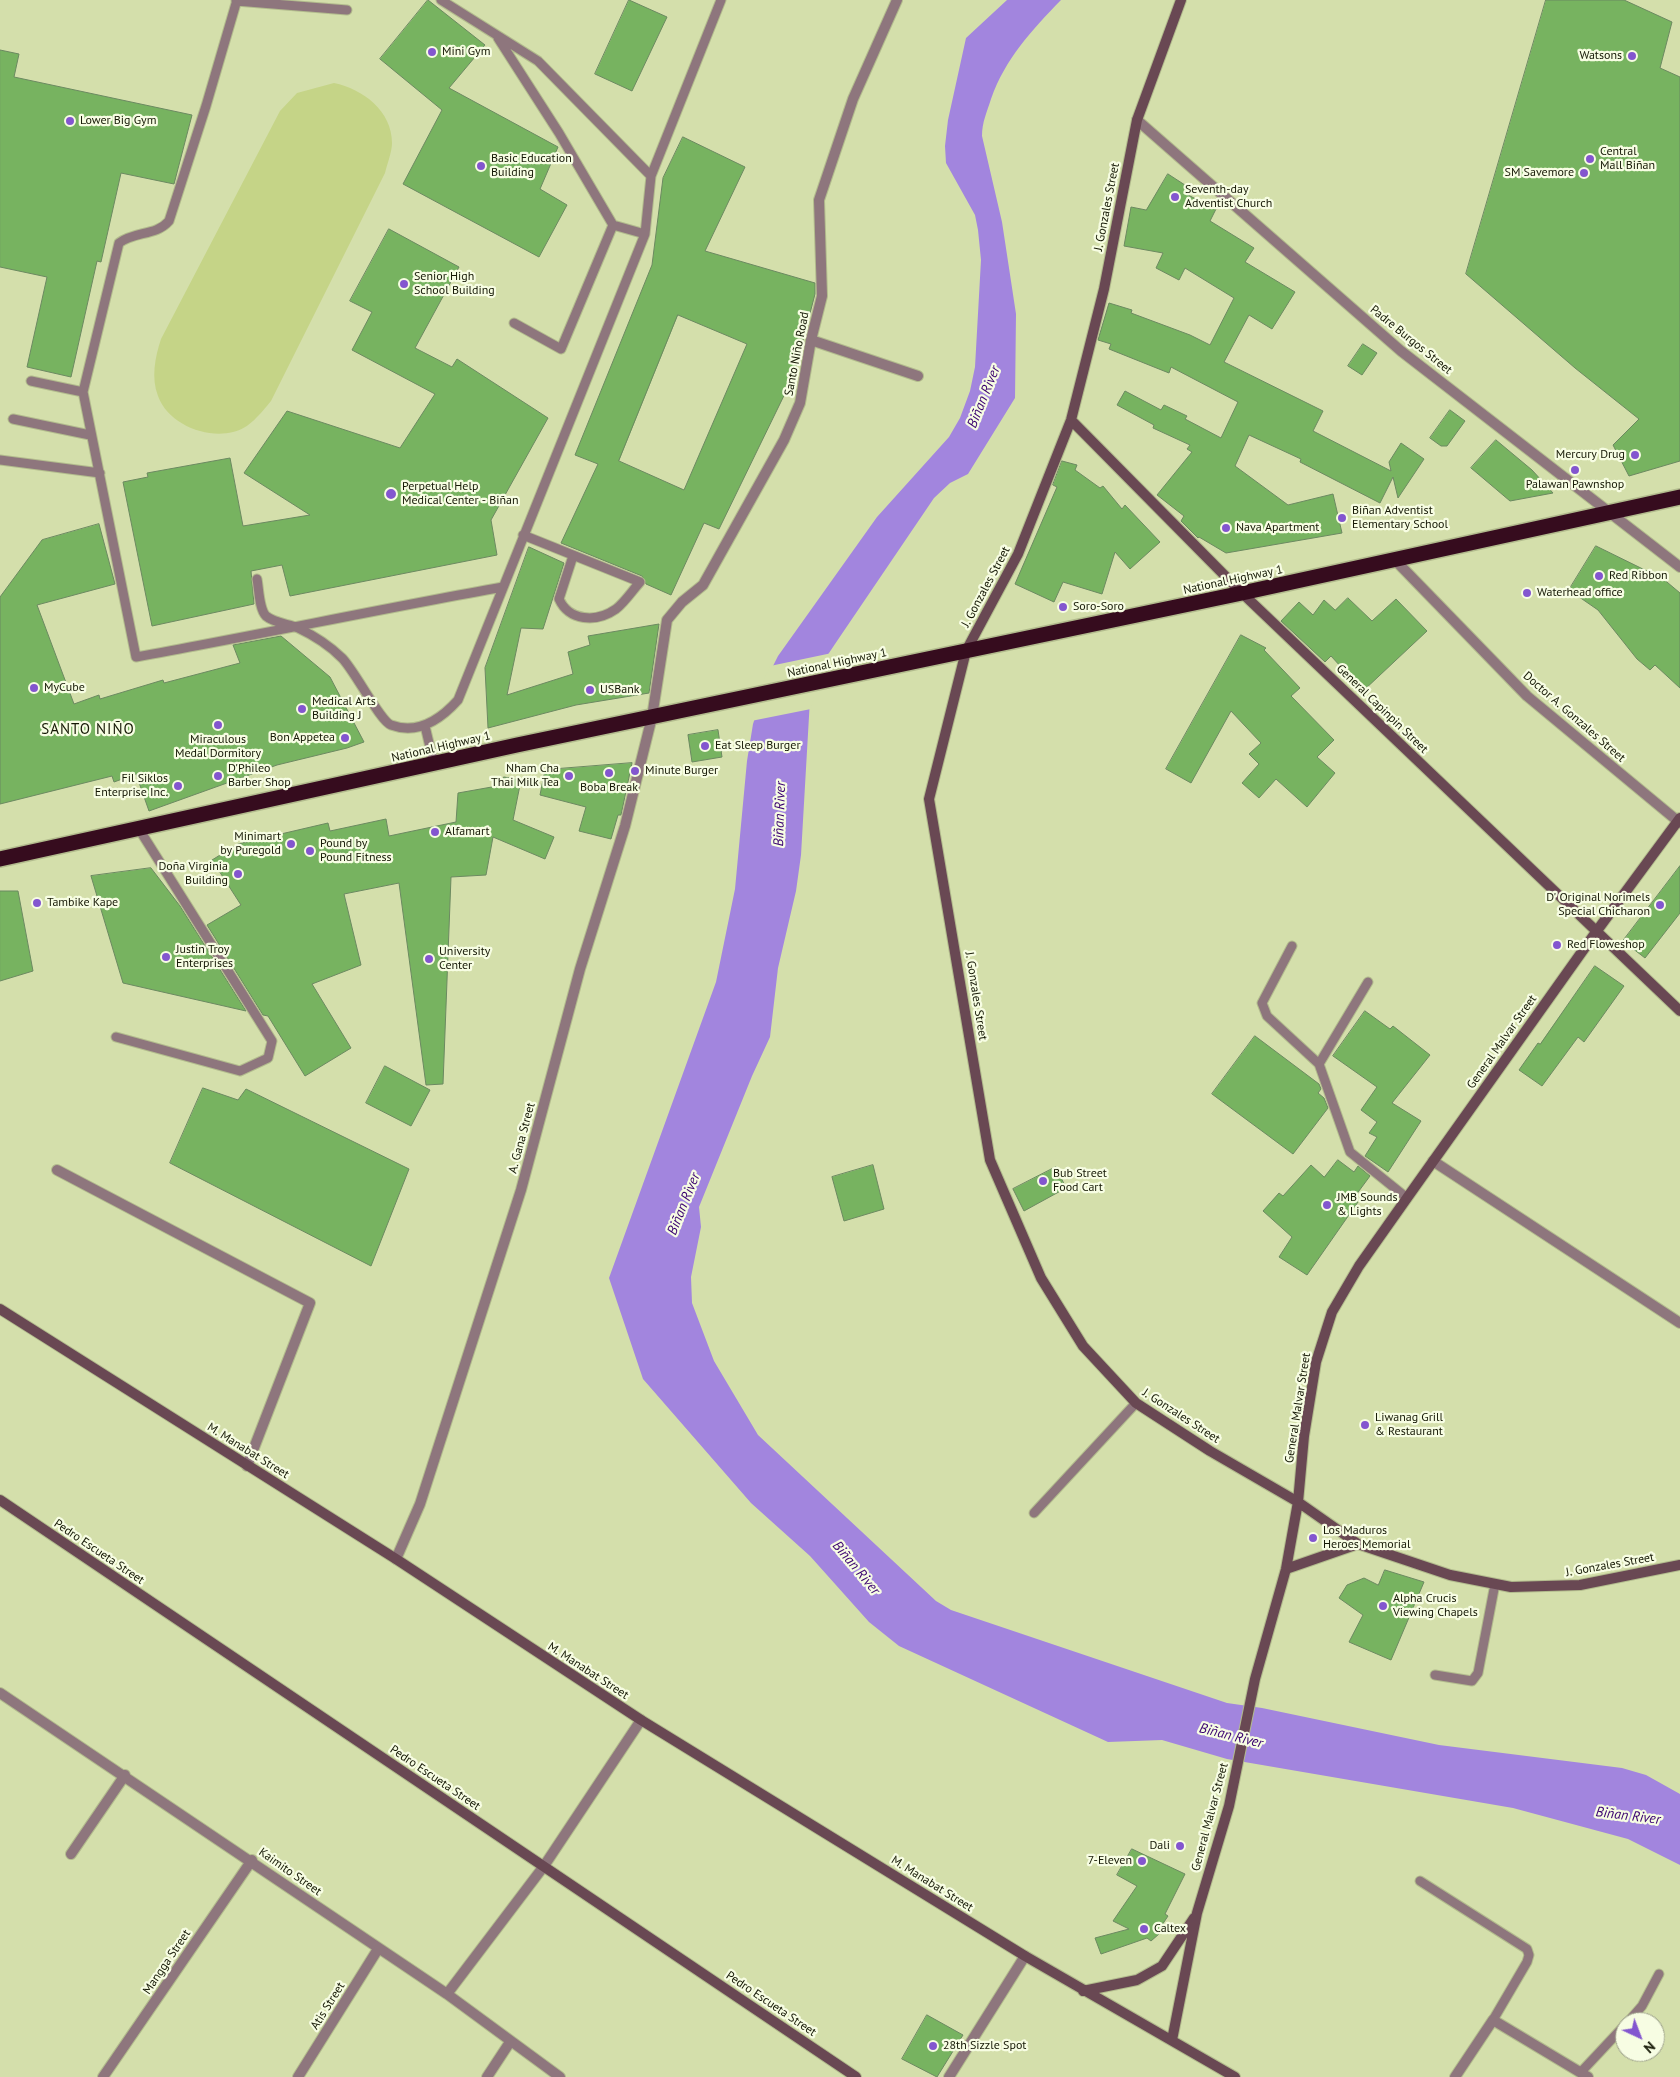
<!DOCTYPE html>
<meta charset="utf-8">
<style>
body{margin:0}
#map{position:relative;width:1680px;height:2077px;overflow:hidden;background:#d4dfab;font-family:"PT Sans",sans-serif}
canvas{display:block}
.north{position:absolute;left:1615px;top:2012px;width:50px;height:50px;box-sizing:border-box;background:#f7fde3;border:1px solid #9da18a;border-radius:50%;rotate:137deg;font-size:14px;font-weight:700;line-height:20px;text-align:center;color:#151805}
.north::after{content:'';display:block;margin:auto;width:18px;height:22px;background:#8356cf;clip-path:polygon(50% 0,100% 100%,50% 72%,0 100%)}
</style>
<div id="map">
<canvas width="1680" height="2077"></canvas>
<div class="north">N</div>
</div>
<script>
const ctx = document.querySelector('canvas').getContext('2d');
ctx.lineJoin = 'round';
function paint(path, color) { ctx.fillStyle = color; ctx.fill(path, 'evenodd'); }
function stroke(path, color, width, dash) { ctx.strokeStyle = color; ctx.lineWidth = width; ctx.lineCap = dash ? 'butt' : 'round'; ctx.setLineDash(dash || []); ctx.stroke(path); }
function write(font, color, halo, rows, align = 'center') {
  ctx.font = font + ' "PT Sans",sans-serif'; ctx.lineWidth = 4.5; ctx.setLineDash([]); ctx.textBaseline = 'middle'; ctx.strokeStyle = halo; ctx.fillStyle = color; for (const [text, x, y, turn = 0] of rows) {
    ctx.save(); ctx.translate(x, y); ctx.rotate((+turn || 0) * Math.PI / 180); ctx.textAlign = isNaN(turn) ? turn : align; if (halo) ctx.strokeText(text, 0, 0); ctx.fillText(text, 0, 0); ctx.restore();
  }
}
const green = new Path2D(`
 M334,83C363,89 392,111 392,143C392,152 387,164 385,173L271,401C261,413 249,429 233,432C206,439 168,424 158,396C151,378 155,357 161,339L280,111L297,93Z`);
const water = new Path2D(`
 M1007,0H1061C1032,30 1005,59 991,99C987,112 982,122 982,136L1002,222L1016,314L1015,398L968,474L950,483L934,498L835,644L823,662L810,699L801,855L796,891L778,968L770,1037L752,1076L699,1207L701,1227L691,1277L692,1303L714,1361L758,1435L936,1601L951,1610L1227,1703L1262,1708L1439,1745L1622,1768L1646,1775L1680,1794V1865L1628,1839L1513,1808L1227,1759L1162,1740L1108,1742L899,1646L869,1622L810,1556L751,1503L643,1379L609,1278L716,982L735,889L747,761L753,724L770,672L778,656L877,517L949,437L960,418L970,391L975,367L981,260L978,230L975,215L946,163L945,146L948,120L966,38Z`);
const pier = new Path2D(`
 M832,653L818,682L811,709L751,721L760,688L770,666Z`);
const building = new Path2D(`
 M428,0L485,45L449,88L558,147L540,189L567,205L539,257L403,184L442,110L380,59Z
 M629,0L667,17L632,91L595,74Z
 M1546,0H1624L1672,22L1660,68L1680,77V461L1629,476L1613,445L1639,419L1575,368L1466,274Z
 M0,50L19,54L14,77L192,115L174,184L121,173L101,262L97,261L71,377L27,367L47,277L0,267Z
 M683,137L745,167L705,251L815,283V294L794,375L719,529L704,523L671,595L646,584L642,576L561,543L598,464L575,455L652,265L663,178ZM678,315L747,344L684,490L619,461Z
 M1168,174L1188,187L1184,193L1216,209L1210,221L1254,248L1245,262L1295,292L1272,329L1249,315L1224,362L1323,411L1313,431L1391,471L1389,462L1401,443L1424,459L1398,498L1393,477L1380,503L1300,462L1301,459L1249,435L1235,466L1288,505L1333,494L1342,533L1226,553L1199,537L1198,538L1181,521L1184,516L1157,495L1192,452L1187,449L1190,445L1153,428L1154,425L1117,405L1125,391L1161,410L1164,405L1187,416L1185,419L1221,438L1238,402L1171,367L1169,373L1109,349L1111,344L1098,340L1109,303L1132,310L1131,313L1190,335L1210,345L1234,298L1185,268L1179,280L1156,268L1163,253L1124,246L1131,207L1146,210Z
 M389,229L459,267L415,348L452,367L457,359L548,418L491,520L497,555L290,596L282,565L251,571L254,604L152,626L123,482L148,477L147,473L230,458L243,526L310,515L244,473L287,411L400,448L435,394L352,350L372,312L350,301Z
 M1363,344L1377,353L1362,375L1348,366Z
 M1450,410L1465,421L1447,446H1441L1430,438Z
 M1496,440L1532,470L1553,493L1510,501L1471,468Z
 M1062,461L1077,465L1075,470L1100,488L1103,486L1122,509L1125,505L1160,542L1130,569L1115,552L1102,594L1063,582L1054,602L1015,584L1057,487L1053,485Z
 M99,524L115,584L37,605L74,704L99,695L100,699L163,680L164,683L240,663L233,645L281,636L330,677L364,742L347,748L277,765L149,811L136,774L114,782L112,776L0,804V597L42,540Z
 M1596,546L1653,574L1655,572L1680,593V688L1655,665L1650,670L1637,659L1598,610L1569,590Z
 M529,547L564,563L543,629L521,628L507,695L573,674L568,652L590,645L588,636L659,624L649,693L576,705L488,728L485,668Z
 M1348,598L1372,621L1396,599L1427,631L1363,691L1331,656L1325,662L1281,621L1299,602L1313,615L1324,600L1335,610Z
 M1241,635L1266,648L1264,650L1300,688L1291,696L1334,740L1317,757L1335,773L1307,807L1276,779L1259,798L1242,783L1259,764L1249,754L1261,743L1231,711L1191,783L1166,769Z
 M718,730L722,757L692,762L688,735Z
 M632,763L621,815H618L611,839L579,831L586,807L540,795L545,770Z
 M504,777L521,780L513,820L554,837L545,859L493,837L486,875L451,877L443,1084L426,1085L399,883L344,894L361,965L312,984L351,1048L305,1076L268,1016L263,1015L207,925L241,905L212,860L238,844L328,823L330,831L386,819L389,836L456,822L458,793L503,785Z
 M1680,866V913L1645,958L1623,941Z
 M151,868L180,906L246,1011L123,983L91,876Z
 M0,891H18L33,971L0,981Z
 M1595,966L1624,986L1584,1042L1578,1037L1542,1086L1519,1070L1538,1043L1540,1044Z
 M1365,1011L1390,1029L1393,1026L1430,1055L1392,1103L1421,1121L1388,1172L1365,1156L1377,1137L1369,1133L1377,1122L1361,1110L1377,1087L1333,1056Z
 M1255,1036L1319,1084L1321,1089L1318,1093L1324,1098L1328,1108L1293,1154L1212,1094Z
 M385,1066L430,1090L411,1126L366,1103Z
 M203,1088L238,1100L246,1089L409,1169L371,1266L170,1163Z
 M1338,1160L1354,1172L1358,1166L1370,1176L1353,1199L1358,1202L1307,1275L1279,1257L1292,1237L1263,1211L1279,1193L1283,1196L1311,1165L1324,1177Z
 M873,1165L884,1209L844,1221L832,1177Z
 M1056,1167L1066,1188L1024,1211L1013,1189Z
 M1385,1570L1424,1582L1391,1660L1349,1642L1363,1615L1339,1598L1347,1585L1364,1578L1378,1585Z
 M1132,1849L1185,1874L1165,1914L1168,1916L1158,1931L1159,1934L1151,1941L1147,1938L1101,1954L1095,1938L1129,1929L1113,1921L1137,1886L1117,1875Z
 M927,2015L963,2035L937,2077L902,2059Z`);
const lane = new Path2D(`
 M237,0L206,106L169,221C156,236 135,231 119,243L83,392L136,657C258,635 380,609 503,587
 M441,0L538,61L651,176
 M236,1L347,10
 M498,38L559,133L613,225L645,234
 M514,323L561,349L613,225
 M31,381L83,392
 M13,419L90,435
 M0,460L100,473
 M523,535L640,582C632,591 625,602 616,609C596,623 569,621 559,599L573,556
 M257,579C259,589 259,609 266,616C274,623 289,624 298,628C315,636 329,645 342,658C355,671 380,721 391,725C418,735 441,719 458,700L645,234L651,176L721,0
 M425,726L434,764
 M1292,946L1262,1003L1267,1016L1319,1064L1350,1152L1407,1198
 M116,1037L240,1071L268,1058L272,1041L139,829
 M1319,1064L1368,982
 M1034,1513L1136,1403
 M1435,1675L1472,1681L1478,1673L1495,1584
 M1420,1881L1527,1949L1529,1955L1527,1962L1493,2020
 M1628,2022L1642,2006L1659,1974
 M1581,2072L1625,2025`);
const street = new Path2D(`
 M1137,120L1401,351L1680,567
 M811,340L918,376
 M1394,559L1527,696L1680,823
 M1433,1161L1680,1323
 M57,1170L310,1303L247,1466
 M396,1559L420,1504L521,1190L580,969L625,826L652,717L667,620L682,602L703,585L784,440L800,403L811,340L822,296L819,200L853,99L897,0
 M0,1693L447,1994L560,2077
 M71,1854L125,1775
 M447,1994L544,1866L641,1720
 M103,2077L252,1860
 M298,2077L378,1949
 M487,2077L510,2042
 M949,2077L1025,1956
 M1455,2077L1493,2020L1588,2077`);
const secondary = new Path2D(`
 M1181,0L1137,120L1104,289L1071,420L1018,554L966,651L929,799L990,1160L1041,1278L1083,1346L1136,1403L1210,1451L1298,1502L1358,1544L1450,1575L1511,1587L1580,1585L1680,1565
 M1071,420L1242,593L1680,1011
 M0,1309L396,1559L641,1720L1025,1956L1235,2077
 M0,1500L856,2077
 M1286,1569L1358,1544
 M1083,1991L1137,1980L1162,1966L1194,1918
 M1172,2040L1197,1913L1229,1806L1255,1679L1286,1569L1298,1502L1304,1436L1316,1362L1332,1312L1359,1266L1407,1198L1596,932L1680,818`);
const highway = new Path2D(`
 M0,859L517,745L1242,593L1680,497`);
const markers = [
 [432,52,5,"#8356cf"],
 [1632,56,5,"#8356cf"],
 [70,121,5,"#8356cf"],
 [1590,159,5,"#8356cf"],
 [481,166,5,"#8356cf"],
 [1584,173,5,"#8356cf"],
 [1175,197,5,"#8356cf"],
 [404,284,5,"#8356cf"],
 [1635,455,5,"#8356cf"],
 [1575,470,5,"#8356cf"],
 [391,494,6,"#8356cf"],
 [1342,518,5,"#8356cf"],
 [1226,528,5,"#8356cf"],
 [1599,576,5,"#8356cf"],
 [1527,593,5,"#8356cf"],
 [1063,607,5,"#8356cf"],
 [34,688,5,"#8356cf"],
 [590,690,5,"#8356cf"],
 [302,709,5,"#8356cf"],
 [218,725,5,"#8356cf"],
 [345,738,5,"#8356cf"],
 [705,746,5,"#8356cf"],
 [635,771,5,"#8356cf"],
 [609,773,5,"#8356cf"],
 [218,776,5,"#8356cf"],
 [569,776,5,"#8356cf"],
 [178,786,5,"#8356cf"],
 [435,832,5,"#8356cf"],
 [291,844,5,"#8356cf"],
 [310,851,5,"#8356cf"],
 [238,874,5,"#8356cf"],
 [37,903,5,"#8356cf"],
 [1660,905,5,"#8356cf"],
 [1557,945,5,"#8356cf"],
 [166,957,5,"#8356cf"],
 [429,959,5,"#8356cf"],
 [1043,1181,5,"#8356cf"],
 [1327,1205,5,"#8356cf"],
 [1365,1425,5,"#8356cf"],
 [1313,1538,5,"#8356cf"],
 [1383,1606,5,"#8356cf"],
 [1180,1846,5,"#8356cf"],
 [1142,1861,5,"#8356cf"],
 [1144,1929,5,"#8356cf"],
 [933,2046,5,"#8356cf"]
];
const poiNames = [
 ["Mini Gym",442,52],
 ["Watsons",1622,56,"right"],
 ["Lower Big Gym",80,121],
 ["Central",1600,152],
 ["Mall Biñan",1600,166],
 ["Basic Education",491,159],
 ["Building",491,173],
 ["SM Savemore",1574,173,"right"],
 ["Seventh-day",1185,190],
 ["Adventist Church",1185,204],
 ["Senior High",414,277],
 ["School Building",414,291],
 ["Mercury Drug",1625,455,"right"],
 ["Palawan Pawnshop",1575,485,"center"],
 ["Perpetual Help",402,487],
 ["Medical Center - Biñan",402,501],
 ["Biñan Adventist",1352,511],
 ["Elementary School",1352,525],
 ["Nava Apartment",1236,528],
 ["Red Ribbon",1609,576],
 ["Waterhead office",1537,593],
 ["Soro-Soro",1073,607],
 ["MyCube",44,688],
 ["USBank",600,690],
 ["Medical Arts",312,702],
 ["Building J",312,716],
 ["Bon Appetea",335,738,"right"],
 ["Miraculous",218,740,"center"],
 ["Medal Dormitory",218,754,"center"],
 ["Eat Sleep Burger",715,746],
 ["D'Phileo",228,769],
 ["Barber Shop",228,783],
 ["Nham Cha",559,769,"right"],
 ["Thai Milk Tea",559,783,"right"],
 ["Minute Burger",645,771],
 ["Fil Siklos",168,779,"right"],
 ["Enterprise Inc.",168,793,"right"],
 ["Boba Break",609,788,"center"],
 ["Alfamart",445,832],
 ["Minimart",281,837,"right"],
 ["by Puregold",281,851,"right"],
 ["Pound by",320,844],
 ["Pound Fitness",320,858],
 ["Doña Virginia",228,867,"right"],
 ["Building",228,881,"right"],
 ["D' Original Norimels",1650,898,"right"],
 ["Special Chicharon",1650,912,"right"],
 ["Tambike Kape",47,903],
 ["Red Floweshop",1567,945],
 ["Justin Troy",176,950],
 ["Enterprises",176,964],
 ["University",439,952],
 ["Center",439,966],
 ["Bub Street",1053,1174],
 ["Food Cart",1053,1188],
 ["JMB Sounds",1337,1198],
 ["& Lights",1337,1212],
 ["Liwanag Grill",1375,1418],
 ["& Restaurant",1375,1432],
 ["Los Maduros",1323,1531],
 ["Heroes Memorial",1323,1545],
 ["Alpha Crucis",1393,1599],
 ["Viewing Chapels",1393,1613],
 ["Dali",1170,1846,"right"],
 ["7-Eleven",1132,1861,"right"],
 ["Caltex",1154,1929],
 ["28th Sizzle Spot",943,2046]
];
const streetNames = [
 ["J. Gonzales Street",1107,207,-79],
 ["Padre Burgos Street",1411,340,39],
 ["Santo Niño Road",797,354,-79],
 ["National Highway 1",1233,580,-12],
 ["J. Gonzales Street",986,587,-62],
 ["National Highway 1",837,663,-12],
 ["General Capinpin Street",1382,709,44],
 ["Doctor A. Gonzales Street",1574,717,41],
 ["National Highway 1",441,747,-13],
 ["J. Gonzales Street",976,996,81],
 ["General Malvar Street",1502,1042,-55],
 ["A. Gana Street",522,1138,-75],
 ["General Malvar Street",1298,1408,-81],
 ["J. Gonzales Street",1181,1416,33],
 ["M. Manabat Street",248,1451,32],
 ["Pedro Escueta Street",99,1552,34],
 ["J. Gonzales Street",1610,1565,-10],
 ["M. Manabat Street",588,1671,33],
 ["Pedro Escueta Street",435,1778,34],
 ["General Malvar Street",1210,1817,-75],
 ["Kaimito Street",290,1872,35],
 ["M. Manabat Street",932,1884,32],
 ["Mangga Street",167,1962,-56],
 ["Pedro Escueta Street",771,2004,34],
 ["Atis Street",328,2006,-58]
];
const waterNames = [
 ["Biñan River",984,397,-68],
 ["Biñan River",780,814,-88],
 ["Biñan River",684,1204,-68],
 ["Biñan River",856,1568,50],
 ["Biñan River",1231,1736,14],
 ["Biñan River",1628,1816,7]
];
const quarterNames = [
 ["SANTO NIÑO",88,730]
];
paint(green, '#c5d487');
paint(water, '#a285de');
paint(pier, '#d4dfab');
paint(building, '#77b360');
stroke(building, '#6b8960', 1);
stroke(lane, '#b2bb8d', 11);
stroke(street, '#b2bb8d', 12);
stroke(secondary, '#b2bb8d', 12);
stroke(highway, '#b2bb8d', 18);
stroke(lane, '#8e767d', 9);
stroke(street, '#8e767d', 10);
stroke(secondary, '#694853', 10);
stroke(highway, '#360c1e', 15);
for (const [x, y, r, color] of markers) { const dot = new Path2D(); dot.arc(x, y, r, 0, 2 * Math.PI); ctx.fillStyle = color; ctx.fill(dot); stroke(dot, '#f7fde3', 2); }
write('12px', '#151805', '#f7fde3', poiNames, 'left');
write('12px', '#151805', '#f7fde3', streetNames);
write('italic 14px', '#39006f', '#f7fde3', waterNames);
ctx.letterSpacing = '1px';
write('15px', '#151805', '#f7fde3', quarterNames);
ctx.letterSpacing = '0px';
</script>
